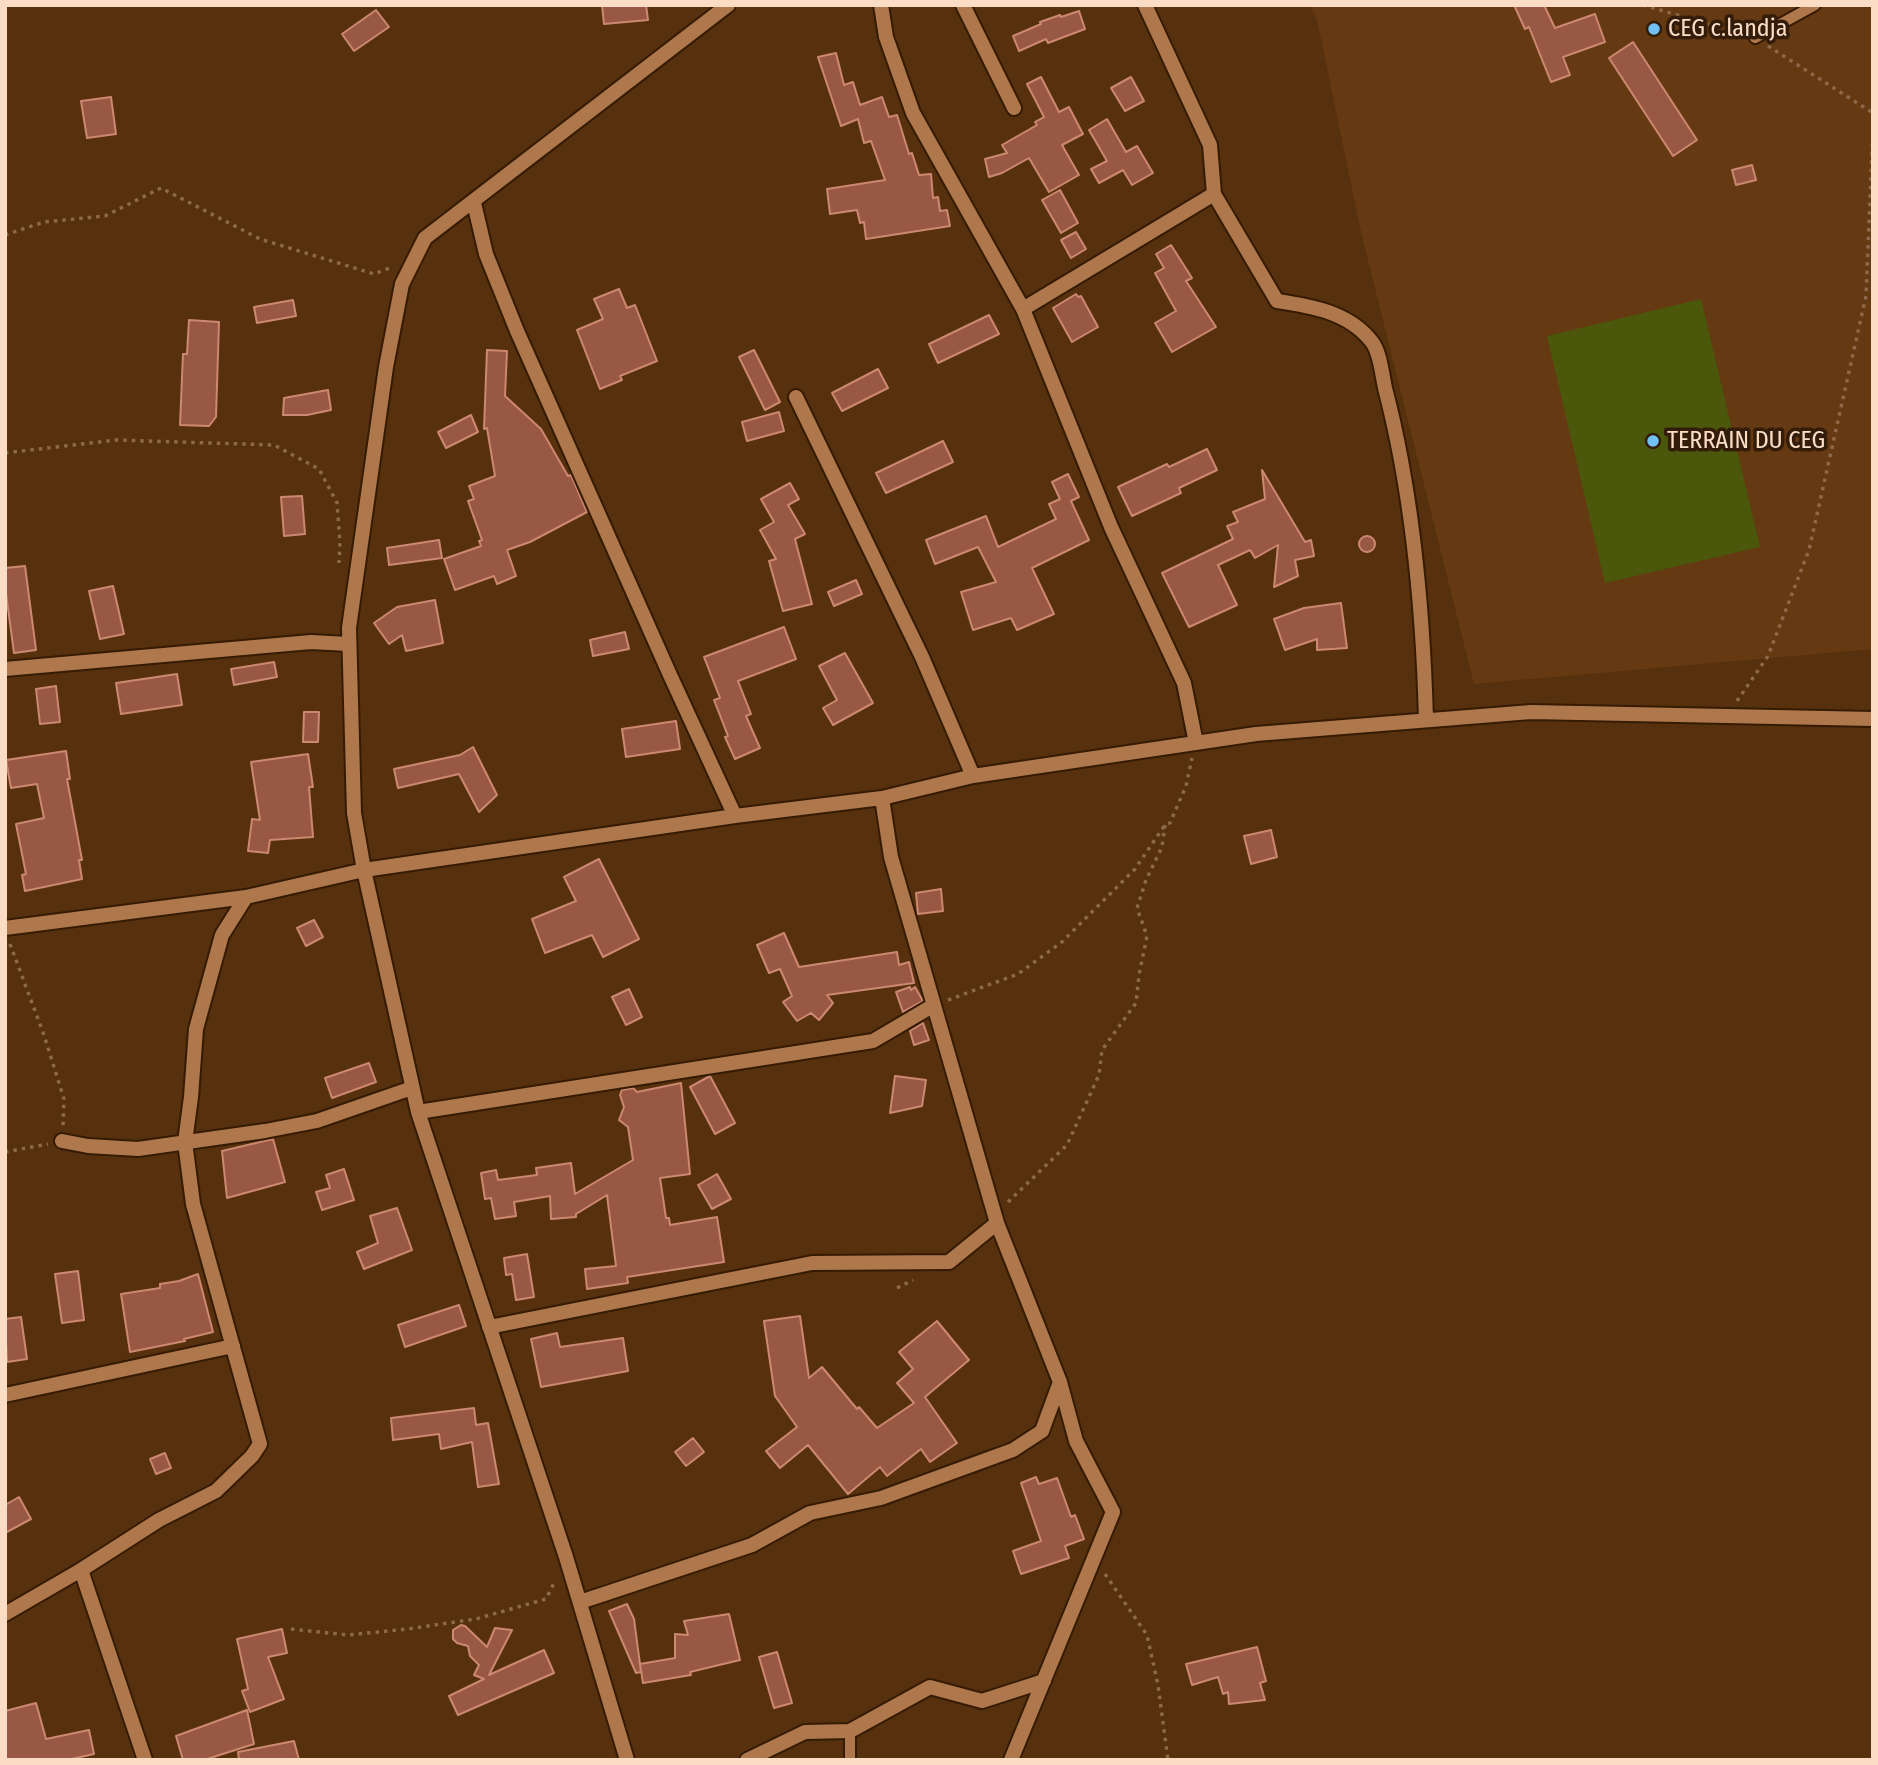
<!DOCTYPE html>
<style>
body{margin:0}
#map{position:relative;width:1878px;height:1765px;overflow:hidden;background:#57310d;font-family:"Fira Sans Condensed",sans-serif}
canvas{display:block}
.frame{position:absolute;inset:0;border:7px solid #fbddc6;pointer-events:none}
</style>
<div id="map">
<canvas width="1878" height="1765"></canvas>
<div class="frame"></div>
</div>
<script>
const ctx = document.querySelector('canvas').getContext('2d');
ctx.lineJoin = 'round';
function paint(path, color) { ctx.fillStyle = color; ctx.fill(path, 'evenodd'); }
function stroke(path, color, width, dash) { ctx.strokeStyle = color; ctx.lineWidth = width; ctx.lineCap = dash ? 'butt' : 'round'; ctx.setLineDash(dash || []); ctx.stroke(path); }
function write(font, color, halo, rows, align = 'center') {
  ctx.font = font + ' "Fira Sans Condensed",sans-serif'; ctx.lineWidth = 7; ctx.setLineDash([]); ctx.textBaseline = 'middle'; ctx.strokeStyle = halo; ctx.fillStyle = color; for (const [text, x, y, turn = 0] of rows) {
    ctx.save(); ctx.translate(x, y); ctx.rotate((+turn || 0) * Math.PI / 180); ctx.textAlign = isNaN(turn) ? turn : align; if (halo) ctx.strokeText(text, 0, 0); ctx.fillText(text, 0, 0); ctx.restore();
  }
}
const built = new Path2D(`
 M1310,5H1873V649L1474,684L1361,232L1317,20Z`);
const green = new Path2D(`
 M1701,299L1760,547L1605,583L1547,336Z`);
const building = new Path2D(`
 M602,5H646L648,20L604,24Z
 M1514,5H1544L1555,28L1595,14L1605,42L1563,57L1570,75L1551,82L1529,27L1525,29Z
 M376,10L389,27L354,51L342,34Z
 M1079,11L1085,29L1048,43L1046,39L1019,51L1013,36L1041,24L1040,22L1060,15L1061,17Z
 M1633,42L1697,140L1673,156L1609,58Z
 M836,53L844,85L853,82L860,105L882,97L889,117L897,115L909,154L912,153L919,175L931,174L933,198L938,197L940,211L947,210L950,226L866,239L864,222L860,223L857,210L830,214L827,189L885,180L871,141L864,143L858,119L841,126L818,57Z
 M1041,77L1059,112L1069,107L1083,134L1062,145L1079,175L1049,192L1029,158L1002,173L989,177L985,159L1007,153L1002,145L1037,125L1035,122L1044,117L1027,84Z
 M1131,77L1144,101L1125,111L1111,88Z
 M111,97L116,134L87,138L81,101Z
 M1107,119L1126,152L1137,146L1153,173L1132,185L1123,170L1099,183L1091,169L1107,161L1089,130Z
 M1752,165L1756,180L1736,185L1732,170Z
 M1060,190L1078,223L1061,233L1042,200Z
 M1076,232L1086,249L1071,258L1061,240Z
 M1171,245L1192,278L1186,281L1216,327L1172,352L1155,323L1176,311L1155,273L1164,268L1156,254Z
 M619,289L627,308L635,305L657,361L620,376L622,380L600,389L577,330L603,319L594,299Z
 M1076,294L1078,297L1081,296L1098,327L1072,342L1053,308Z
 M293,300L296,316L257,323L254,307Z
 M989,315L999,334L938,363L929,344Z
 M189,320L219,322L216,417L209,426L180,425L183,354H187Z
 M487,350L507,351L505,396L541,429L568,476L571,475L587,512L530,542L507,550L516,576L497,584L494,576L455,590L444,559L481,546L479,541L482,540L468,501L474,499L469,486L495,476L487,428L484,429Z
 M754,350L780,402L765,410L739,357Z
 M878,369L888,388L842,411L832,393Z
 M328,390L331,410L307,415H283L284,398Z
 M779,412L784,431L747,441L742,422Z
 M471,415L478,432L446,448L438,432Z
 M943,441L953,462L886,493L876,473Z
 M1207,449L1217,470L1179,488L1181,493L1132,516L1118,487L1167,464L1169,467Z
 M1262,470L1305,542L1311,540L1314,556L1295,560L1298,576L1274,587L1278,545L1255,558L1250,550L1218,565L1237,605L1189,627L1162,573L1233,539L1227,526L1238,522L1233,512L1265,499Z
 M1068,474L1079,497L1071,501L1089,540L1032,568L1054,614L1017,630L1011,618L973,630L961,592L996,582L978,547L935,564L926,540L986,516L998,547L1056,519L1049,504L1060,499L1052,482Z
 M790,483L799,499L788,505L805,534L795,539L812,604L783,611L769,561L776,559L760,530L774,522L761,499Z
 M302,496L305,534L284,536L281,497Z
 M1359 544a8 8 0 1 1 16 0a8 8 0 1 1-16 0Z
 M439,540L442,558L389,565L387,548Z
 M25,566L36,650L14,653L5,586V568Z
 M856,580L862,594L834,606L828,592Z
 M113,586L124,634L100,639L89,591Z
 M435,600L443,643L406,651L402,635L389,644L374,623L397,607Z
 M1341,603L1347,648L1317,650V639L1285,650L1274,619L1304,608Z
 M784,627L796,659L738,681L751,714L746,716L760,748L735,759L725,737L728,736L714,700L720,698L704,657Z
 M625,632L629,649L593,656L590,640Z
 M845,653L873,703L833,725L823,708L837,700L819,666Z
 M274,662L277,677L234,685L231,669Z
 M177,674L182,705L121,714L116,683Z
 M56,686L60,722L40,724L36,689Z
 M304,712H319L318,742H303Z
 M676,721L680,749L626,757L622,729Z
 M473,747L497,795L479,812L459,774L398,788L394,769L460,755Z
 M66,751L70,779H67L82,860H79L82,879L25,891L22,875L26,874L16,824L44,818L37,784L11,788L6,760Z
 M308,754L313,787H309L313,837L270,840L268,853L248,851L252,819L260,820L251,762Z
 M1271,830L1277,857L1251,864L1244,836Z
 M599,859L639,939L603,957L592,935L545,953L532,919L576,901L564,877Z
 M941,889L943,911L918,914L916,893Z
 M314,920L323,937L306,946L297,928Z
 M784,933L799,967L897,952L899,965L909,962L914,983L827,995L833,1003L819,1020L811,1013L797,1021L783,1002L792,996L780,969L769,973L757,945Z
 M910,987L911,990L915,987L923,1001L903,1012L896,992Z
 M629,989L642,1017L626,1025L612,997Z
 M923,1023L929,1040L914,1045L910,1031Z
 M369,1063L376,1082L332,1098L325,1078Z
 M710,1076L735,1123L715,1134L690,1087Z
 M895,1076L926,1080L922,1106L890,1113Z
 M681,1083L690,1174L660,1178L666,1218H669L670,1225L717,1217L724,1262L627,1277L628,1283L587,1289L585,1269L616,1266L607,1195L576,1214V1217L551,1219L550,1196L514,1202L516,1216L495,1219L491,1198L485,1199L481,1173L496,1170L498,1180L537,1175L536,1168L571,1163L575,1194L633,1160L628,1127L619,1120L624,1107L620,1095L622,1090L633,1088L637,1092Z
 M273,1139L285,1182L227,1198L222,1151Z
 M344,1169L354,1200L322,1210L316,1192L330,1188L326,1175Z
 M717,1174L731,1199L712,1209L698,1185Z
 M397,1208L412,1250L364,1269L357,1252L378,1243L370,1216Z
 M527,1254L534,1297L516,1300L512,1274L506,1275L504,1258Z
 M78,1271L84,1320L62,1323L55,1274Z
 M198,1274L213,1332L184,1339L185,1341L130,1352L121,1294L160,1288V1284L179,1281Z
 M459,1305L466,1326L405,1347L398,1325Z
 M800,1316L809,1378L822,1367L857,1409L859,1407L877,1428L914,1403L897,1383L913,1369L899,1352L937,1321L969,1360L925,1397L957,1443L930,1462L921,1449L887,1476L880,1467L848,1494L808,1445L780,1468L766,1451L797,1427L775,1396L764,1321Z
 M21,1317L27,1359L7,1362L5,1319Z
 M557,1333L560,1347L623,1338L628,1371L541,1387L531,1339Z
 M474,1408L476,1425L488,1423L499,1484L478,1487L472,1442L441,1449L439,1434L393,1440L391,1418Z
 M693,1438L704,1452L686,1466L675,1452Z
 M165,1453L171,1468L156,1474L150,1459Z
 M1036,1477L1039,1484L1057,1478L1071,1517L1075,1515L1084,1539L1065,1546L1069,1558L1021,1574L1013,1551L1041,1541L1021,1483Z
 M19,1497L31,1519L5,1533V1505Z
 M627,1604L634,1619L641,1672L636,1673L609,1611Z
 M729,1614L740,1660L690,1672L691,1675L643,1683L640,1664L675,1658V1634L688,1635L684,1621Z
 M461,1625L465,1626L487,1647L495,1628L512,1630L489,1675L544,1650L554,1673L458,1715L449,1696L484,1679L474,1675L479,1665L470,1656L468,1646L457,1643L453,1639V1630Z
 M282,1629L287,1653L268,1657L284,1699L250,1712L242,1691L248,1689L237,1639Z
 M1257,1647L1266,1681L1260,1683L1265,1700L1229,1704L1228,1692L1223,1694L1218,1677L1192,1685L1186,1664Z
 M777,1652L792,1703L774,1708L759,1657Z
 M36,1703L46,1739L89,1730L94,1754L67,1760H5V1711Z
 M247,1710L254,1744L204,1760H183L176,1736Z
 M294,1741L299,1760H239L238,1752Z`);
const path = new Path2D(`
 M1643,5L1743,34
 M1768,46L1873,113
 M5,235L44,222L105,216L161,188L260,239L374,274L392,267
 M5,453L116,440L274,445L319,469L337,503L340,543L339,563
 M1737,701L1768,656L1809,550L1866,296L1873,128
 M10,944L44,1035L64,1099L63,1126
 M948,1000L1018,974L1062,942L1135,869L1165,825L1170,823L1186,786L1192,758
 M5,1152L48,1144
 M1008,1202L1067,1145L1099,1075L1102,1050L1136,1003L1139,975L1147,936L1137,908L1146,880L1162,847L1165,825
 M897,1288L913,1280
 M1105,1574L1147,1635L1158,1685L1168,1760
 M291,1629L348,1635L408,1629L476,1619L546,1599L555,1581`);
const service = new Path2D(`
 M1755,38L1815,5
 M850,1731V1760`);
const minor = new Path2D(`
 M881,5L886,37L913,113L1023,309L1111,527L1184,683L1196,743
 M963,5L1014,108
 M1145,5L1210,145L1214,194L1277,301C1311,306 1349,312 1372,342C1380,352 1382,374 1385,388C1413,495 1423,609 1426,720
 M474,203L486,254L517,331L670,675L735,816
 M1023,309L1214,194
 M796,397L922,657L973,776
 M5,669L311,642L348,644
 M882,798L891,857L997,1223L1060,1382L1076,1441L1113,1512L1011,1760
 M5,928L246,897L364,870L735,816L882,798L973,776L1256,734L1531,712L1873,719
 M418,1112L873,1041L934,1005
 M62,1141L88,1146L138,1149L265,1131L317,1121L412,1088
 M489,1327L812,1263L949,1262L997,1223
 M5,1395L233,1346
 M81,1570L145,1760
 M580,1602L752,1545L810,1513L881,1498L1013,1450L1042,1431L1060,1382
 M5,1614L81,1570L159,1520L216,1491L252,1456L260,1444L193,1204L185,1142L191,1097L196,1029L222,935L246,897
 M627,1760L566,1557L418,1112L364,870L354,813L349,628L386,367L402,284L425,238L728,5
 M747,1760L805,1732L850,1731L930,1687L982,1701L1044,1681`);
const markers = [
 [1654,29,7,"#72c1f5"],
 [1653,441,7,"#72c1f5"]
];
const poiNames = [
 ["CEG c.landja",1668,29],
 ["TERRAIN DU CEG",1667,441]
];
paint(built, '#653911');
paint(green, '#4b570b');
paint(building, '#995843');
stroke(building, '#cc8871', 2);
stroke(service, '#361b03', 14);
stroke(minor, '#361b03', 18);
stroke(path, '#8d694a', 3.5, [3.5, 5]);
stroke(service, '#af784c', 10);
stroke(minor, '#af784c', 14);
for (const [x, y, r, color] of markers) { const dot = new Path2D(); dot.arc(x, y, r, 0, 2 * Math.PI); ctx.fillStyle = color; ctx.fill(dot); stroke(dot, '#331d0a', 2.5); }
write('24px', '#fbddc6', '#331d0a', poiNames, 'left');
</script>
